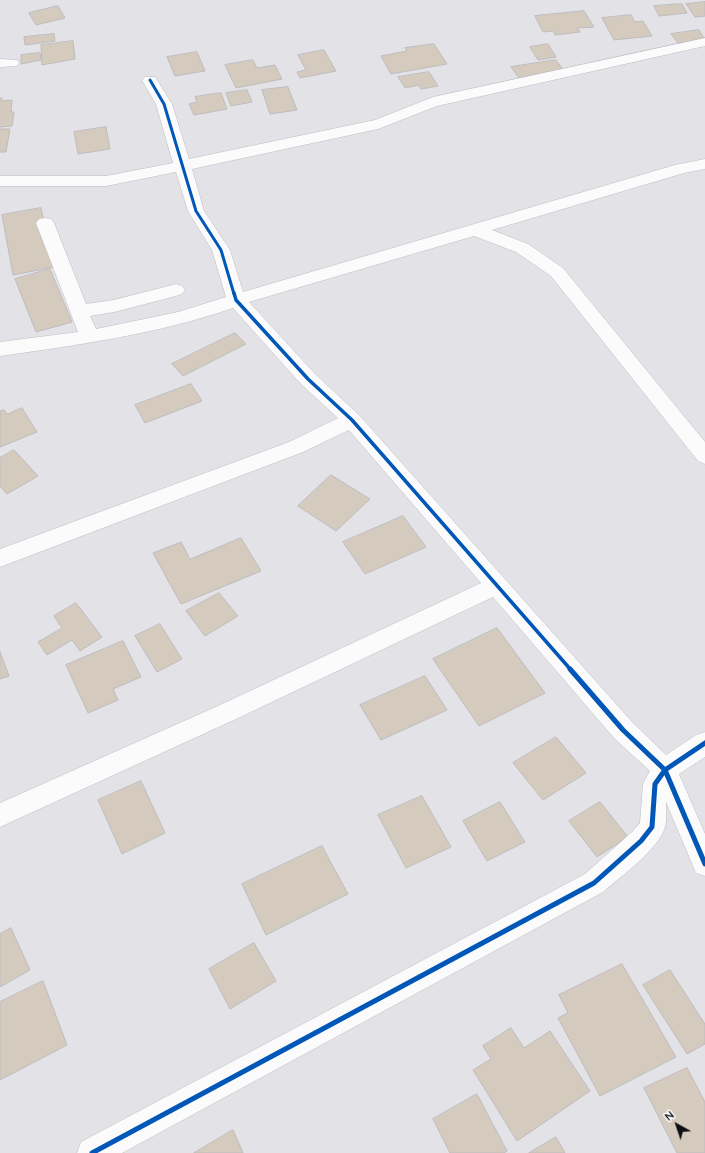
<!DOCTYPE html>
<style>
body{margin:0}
#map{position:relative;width:705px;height:1153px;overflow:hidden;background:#e2e2e7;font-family:Quicksand,sans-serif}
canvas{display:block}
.north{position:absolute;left:657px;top:1105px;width:40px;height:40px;-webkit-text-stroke:3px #fff;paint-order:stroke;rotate:320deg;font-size:11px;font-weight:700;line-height:16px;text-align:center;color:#0e0f12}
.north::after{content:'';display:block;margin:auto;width:14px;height:18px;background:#0e0f12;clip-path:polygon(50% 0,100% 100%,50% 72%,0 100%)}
</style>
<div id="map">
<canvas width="705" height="1153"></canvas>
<div class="north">N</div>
</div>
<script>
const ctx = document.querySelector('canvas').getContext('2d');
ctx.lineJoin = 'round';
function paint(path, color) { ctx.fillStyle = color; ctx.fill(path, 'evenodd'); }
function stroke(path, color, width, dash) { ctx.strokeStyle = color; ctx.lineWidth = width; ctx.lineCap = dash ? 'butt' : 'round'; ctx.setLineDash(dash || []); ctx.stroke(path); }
const building = new Path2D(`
 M705,2V16L695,17L686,4Z
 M682,4L687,13L659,16L654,6Z
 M58,6L65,18L36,25L29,13Z
 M584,11L594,27L577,28L580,32L555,35L553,31L543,32L535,16Z
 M631,15L635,22L643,21L652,36L614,40L602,18Z
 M699,30L705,40L678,43L671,34Z
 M54,34L55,41L25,45L24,37Z
 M73,41L75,59L42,65L41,45Z
 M434,44L447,64L391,74L381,56L407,51L405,48Z
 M548,44L556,57L538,60L530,47Z
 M324,50L336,71L300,78L297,72L306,70L298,55Z
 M197,52L205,71L175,76L167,57Z
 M40,53L41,60L21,64V55Z
 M253,60L257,68L275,65L282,79L236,88L225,65Z
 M556,60L564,71L519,78L511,67Z
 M429,72L438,86L421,89L419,85L405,88L398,77Z
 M288,87L297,110L270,114L262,90Z
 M247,90L252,102L231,106L226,93Z
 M221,93L227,109L194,115L189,104L197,102L195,97Z
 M0,98H2V101L12,100L11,112H14L12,126L0,127Z
 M106,127L110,149L78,154L74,132Z
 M0,129H10L6,152H0Z
 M41,208L54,267L13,275L2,215Z
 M50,269L72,322L36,332L15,279Z
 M235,333L246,344L183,376L172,364Z
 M191,384L202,401L145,423L135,405Z
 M22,408L37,432L0,447V411L4,410L7,414Z
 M14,450L38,476L7,494L0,486V458Z
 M331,475L370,499L336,531L298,506Z
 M403,516L426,547L365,574L343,542Z
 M241,538L261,571L181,604L153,553L181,542L190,559Z
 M219,593L238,616L205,636L186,611Z
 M76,603L102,637L80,651L72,640L47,655L38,642L62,628L54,616Z
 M160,624L182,659L157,672L135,636Z
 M497,628L545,693L479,726L433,659Z
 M123,641L141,677L113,689L118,700L88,713L66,665Z
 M0,652L9,676L0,679Z
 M425,676L447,710L381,740L360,705Z
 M556,737L586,773L543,800L513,763Z
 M141,781L165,833L122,854L98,800Z
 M422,796L451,847L406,868L378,815Z
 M500,802L525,842L487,861L463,821Z
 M600,802L628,837L597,857L569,821Z
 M322,846L348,894L266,935L242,884Z
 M11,928L30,970L0,987V934Z
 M254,943L276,981L230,1009L209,969Z
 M622,964L676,1057L600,1096L558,1018L568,1013L559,995Z
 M670,970L705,1024V1044L687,1054L643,985Z
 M43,981L67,1045L0,1080V1002Z
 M511,1028L524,1048L550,1031L590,1091L517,1141L473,1070L491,1059L483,1046Z
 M687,1068L705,1102V1153H677L644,1088Z
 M477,1094L507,1151L504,1153H450L433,1119Z
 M233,1130L243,1153H194Z
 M556,1137L565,1153H529Z`);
const minor = new Path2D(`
 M705,38V46L437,106L378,129L192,169L204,211L230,250L243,292L675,165L705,159V169L684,173L492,230L528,244L563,268L705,442V464L698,461L551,276L516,252L474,236L249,302L315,374L359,415L632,722L666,755L696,735L705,732V757L679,774L705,834V876L696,873L666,802C666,810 667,820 665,827C659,849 620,877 603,892L122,1153H77L81,1142L585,874L632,832L640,823L643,784L650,771L614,738L493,597L236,719L0,827V803L220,705L481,583L349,430L303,452L0,567V549L289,442L338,418L301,384L233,308C157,334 79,345 0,356V342L78,332L36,223L39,219L45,218L51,219L54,223L86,304L114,300L176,284L182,286L185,290L182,294L176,296L114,312L90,316L96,329L178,312L226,297L212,250L188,211L176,172L106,186H0V176H106L173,163L156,104L142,80L145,77H155L172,104L189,159L375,120L433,97Z
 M0,59L17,60L19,63L17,66L0,67Z`);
const cyclewayFar2 = new Path2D(`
 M150,80L164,104L196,211L221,250L234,294`);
const cyclewayFar1 = new Path2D(`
 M234,293L236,300L308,379L352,420L571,670`);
const cycleway = new Path2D(`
 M570,669L623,730L665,770L705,864
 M92,1153L594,883L641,841L652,827L655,784L665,770L705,743`);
paint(building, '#d5cabe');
stroke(building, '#bdbcbd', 1);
stroke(minor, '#bdbdc1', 1);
paint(minor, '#fbfbfb');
stroke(cyclewayFar2, '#0057b8', 3);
stroke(cyclewayFar1, '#0057b8', 3.5);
stroke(cycleway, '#0057b8', 5);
</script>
